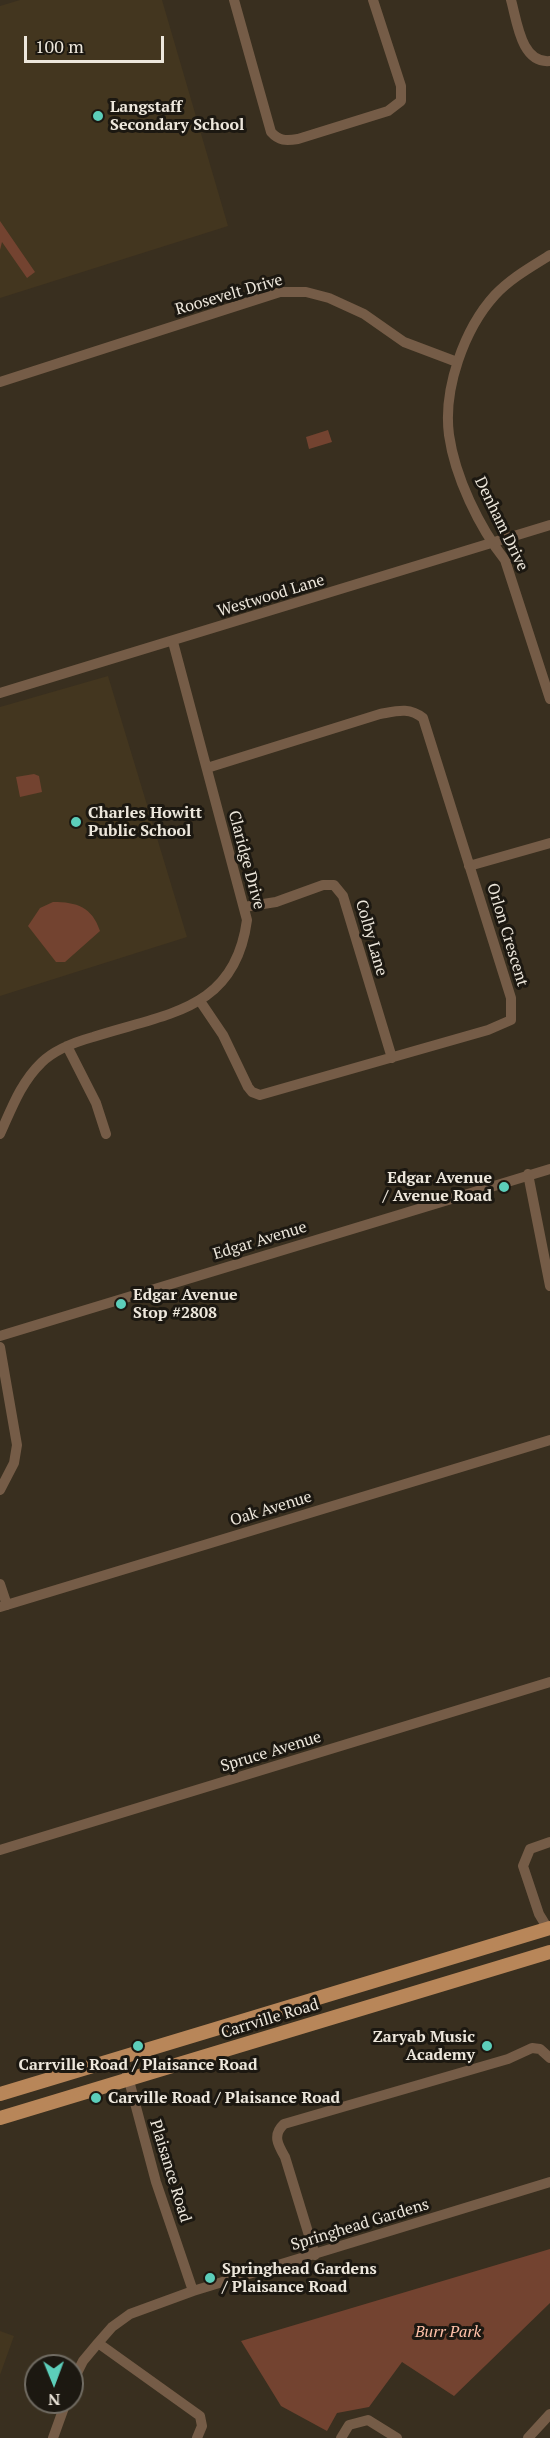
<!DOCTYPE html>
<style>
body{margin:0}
#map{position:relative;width:550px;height:2438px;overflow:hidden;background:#392f1f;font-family:"PT Serif",serif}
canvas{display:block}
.north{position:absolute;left:24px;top:2354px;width:60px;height:60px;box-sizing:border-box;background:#1c1811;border:2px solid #706b62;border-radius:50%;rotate:179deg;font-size:16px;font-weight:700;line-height:24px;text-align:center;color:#ede7dc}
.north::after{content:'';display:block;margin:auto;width:21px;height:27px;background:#5cceba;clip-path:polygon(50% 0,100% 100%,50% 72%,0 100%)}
.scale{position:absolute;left:24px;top:36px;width:140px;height:27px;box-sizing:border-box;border:3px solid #ede7dc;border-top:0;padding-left:8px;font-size:18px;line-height:21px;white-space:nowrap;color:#ede7dc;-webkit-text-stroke:4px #1c1811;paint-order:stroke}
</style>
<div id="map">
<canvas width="550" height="2438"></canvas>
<div class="north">N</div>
<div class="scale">100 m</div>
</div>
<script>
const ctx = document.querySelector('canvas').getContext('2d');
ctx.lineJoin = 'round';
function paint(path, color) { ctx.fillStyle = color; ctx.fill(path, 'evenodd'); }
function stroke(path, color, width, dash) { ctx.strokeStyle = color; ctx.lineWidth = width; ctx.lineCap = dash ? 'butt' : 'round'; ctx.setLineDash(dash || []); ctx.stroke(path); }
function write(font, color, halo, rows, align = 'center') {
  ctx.font = font + ' "PT Serif",serif'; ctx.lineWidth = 6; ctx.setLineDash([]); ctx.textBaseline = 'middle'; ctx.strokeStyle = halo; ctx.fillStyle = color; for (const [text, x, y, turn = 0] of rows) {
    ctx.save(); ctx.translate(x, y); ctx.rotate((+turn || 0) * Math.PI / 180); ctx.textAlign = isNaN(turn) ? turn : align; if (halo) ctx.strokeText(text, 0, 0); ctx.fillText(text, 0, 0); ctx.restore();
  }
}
const built = new Path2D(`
 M20,0H162L228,226L0,298V6Z
 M108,676L187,937L0,996V707Z
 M0,2331L14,2336L0,2375Z`);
const green = new Path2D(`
 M0,221L35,272L27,278L2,242L0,250Z
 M328,430L332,442L309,449L306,437Z
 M34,774L39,776L42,792L20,797L16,777Z
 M53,902C77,902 92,907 100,931L65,962H56L28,926L40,908Z
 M550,2249V2303L454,2396L402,2362L369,2407L337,2413L327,2431L281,2406L241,2341Z`);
const minor = new Path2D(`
 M234,0L271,132C279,141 286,141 298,139L388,111L401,101V86L373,0
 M511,0C517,21 521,64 550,61
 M550,255C531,267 511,278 495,295C464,329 443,389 449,435C455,477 479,527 505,560L550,699
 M0,382L280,292H306L329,298L364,314L404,342L457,362
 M0,693L550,525
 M469,866L550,843
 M244,907L276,902L323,885H334L343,896L392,1058
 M200,1001L223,1035L248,1087L252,1092L260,1095L488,1030L511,1020V998L423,718C409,707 397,711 380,714L207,768
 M67,1046L96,1103L106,1134
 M0,1134C11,1110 21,1082 41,1063C54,1050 75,1042 93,1037C167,1013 235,1011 247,920L173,642
 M528,1174L550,1286
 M0,1336L550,1169
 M0,1347L17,1445L14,1463L0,1490
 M0,1584L7,1605
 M0,1607L550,1440
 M0,1850L550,1682
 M548,1929L539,1914L523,1866L530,1849L550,1842
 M123,2058L156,2182L193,2291
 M315,2255L285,2157C278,2145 272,2135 284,2124L508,2059L532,2048L540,2049L550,2058
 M98,2343L200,2416L202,2426L197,2438
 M72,2383L83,2361L98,2343L112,2327L130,2314L193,2291L550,2182
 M53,2438L66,2402
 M341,2438L349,2425L368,2420L397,2438
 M528,2438L550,2414`);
const major = new Path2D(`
 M0,2094L550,1928
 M0,2118L550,1952`);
const markers = [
 [98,116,6,"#5cceba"],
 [76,822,6,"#5cceba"],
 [504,1187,6,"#5cceba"],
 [121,1304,6,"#5cceba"],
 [138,2046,6,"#5cceba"],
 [487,2046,6,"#5cceba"],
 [96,2098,6,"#5cceba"],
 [210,2278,6,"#5cceba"]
];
const poiNames = [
 ["Langstaff",110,107],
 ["Secondary School",110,125],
 ["Charles Howitt",88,813],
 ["Public School",88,831],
 ["Edgar Avenue",492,1178,"right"],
 ["/ Avenue Road",492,1196,"right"],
 ["Edgar Avenue",133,1295],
 ["Stop #2808",133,1313],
 ["Zaryab Music",475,2037,"right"],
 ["Academy",475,2055,"right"],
 ["Carrville Road / Plaisance Road",138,2065,"center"],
 ["Carville Road / Plaisance Road",108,2098],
 ["Springhead Gardens",222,2269],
 ["/ Plaisance Road",222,2287]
];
const streetNames = [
 ["Roosevelt Drive",229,295,-16],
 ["Denham Drive",501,524,64],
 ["Westwood Lane",271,596,-17],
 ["Claridge Drive",246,860,75],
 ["Orlon Crescent",507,935,73],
 ["Colby Lane",371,938,74],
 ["Edgar Avenue",260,1241,-17],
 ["Oak Avenue",271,1509,-17],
 ["Spruce Avenue",271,1752,-17],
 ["Carrville Road",270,2019,-17],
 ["Plaisance Road",170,2171,73],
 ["Springhead Gardens",360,2225,-17]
];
const parkNames = [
 ["Burr Park",448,2332]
];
paint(built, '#43361f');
paint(green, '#734330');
stroke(minor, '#755c47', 10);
stroke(major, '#b88659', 14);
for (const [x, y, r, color] of markers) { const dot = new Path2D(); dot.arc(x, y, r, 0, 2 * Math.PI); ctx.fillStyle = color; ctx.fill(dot); stroke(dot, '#1c1811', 2); }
write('bold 16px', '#ede7dc', '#1c1811', poiNames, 'left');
write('16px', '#ede7dc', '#1c1811', streetNames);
write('italic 16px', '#fec0a8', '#1c1811', parkNames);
</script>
